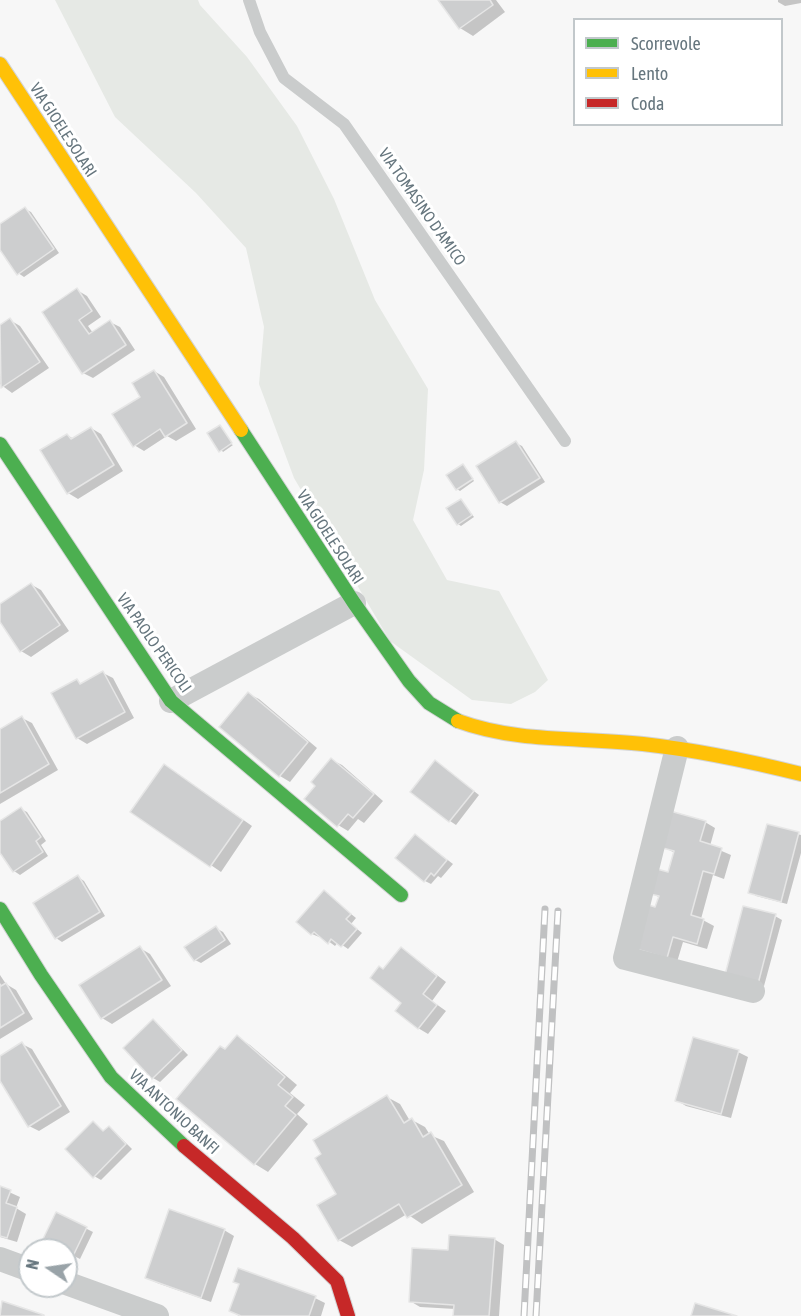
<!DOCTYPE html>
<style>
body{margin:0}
#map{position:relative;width:801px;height:1316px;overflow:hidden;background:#f7f7f7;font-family:"Asap Condensed",sans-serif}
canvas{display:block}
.legend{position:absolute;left:573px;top:18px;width:210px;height:108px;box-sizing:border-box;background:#fff;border:2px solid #c2c8cb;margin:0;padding:8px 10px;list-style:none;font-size:18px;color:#66767e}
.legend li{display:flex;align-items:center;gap:12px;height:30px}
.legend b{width:30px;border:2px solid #c2c8cb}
.north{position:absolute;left:18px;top:1238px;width:60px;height:60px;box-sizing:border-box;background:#fff;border:2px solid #c2c8cb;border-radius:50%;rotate:283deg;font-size:16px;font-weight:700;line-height:24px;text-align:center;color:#66767e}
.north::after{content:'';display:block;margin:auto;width:21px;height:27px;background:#99a3a8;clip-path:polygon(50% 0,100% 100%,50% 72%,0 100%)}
</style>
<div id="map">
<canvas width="801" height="1316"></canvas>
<ul class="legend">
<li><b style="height:8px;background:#4caf50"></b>Scorrevole</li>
<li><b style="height:8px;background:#ffc107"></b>Lento</li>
<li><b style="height:8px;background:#c62828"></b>Coda</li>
</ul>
<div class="north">N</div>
</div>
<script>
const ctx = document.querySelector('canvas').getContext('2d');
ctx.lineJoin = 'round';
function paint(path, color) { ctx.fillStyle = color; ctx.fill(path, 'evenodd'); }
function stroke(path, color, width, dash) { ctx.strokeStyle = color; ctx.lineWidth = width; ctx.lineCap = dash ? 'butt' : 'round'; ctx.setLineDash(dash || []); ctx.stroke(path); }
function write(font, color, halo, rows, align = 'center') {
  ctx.font = font + ' "Asap Condensed",sans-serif'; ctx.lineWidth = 6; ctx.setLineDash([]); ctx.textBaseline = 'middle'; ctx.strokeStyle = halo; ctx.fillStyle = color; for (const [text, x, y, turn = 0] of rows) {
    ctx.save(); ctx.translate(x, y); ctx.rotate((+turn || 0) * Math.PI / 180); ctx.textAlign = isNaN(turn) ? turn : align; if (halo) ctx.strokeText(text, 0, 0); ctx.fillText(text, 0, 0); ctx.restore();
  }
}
const green = new Path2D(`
 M55,0H198L200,5L247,57L297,126L334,199L375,300L428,389L424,470L413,520L447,580L499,591L548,680L535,692L511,704L472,700L390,641L294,478L259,384L264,327L246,248L196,193L115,117Z`);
const shadow = new Path2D(`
 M440,0H496L505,12L473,36L460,28Z
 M778,0H801V3L785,6L778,2Z
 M25,209L31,212L59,253L24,277L18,273L0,247V226Z
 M77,290L87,296L101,317L88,326L93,333L110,322L120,327L135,350L93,378L83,373L44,312Z
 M10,320L20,326L49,368L12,393L0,384V327Z
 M154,371L164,377L196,429L176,441L167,436L144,451L134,445L142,397Z
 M91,428L101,434L123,471L78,499L68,493L67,435L74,439Z
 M209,434L233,445L223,452Z
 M516,443L522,446L545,482L507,506L500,502L478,467Z
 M463,465L474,481L460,491L457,489Z
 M461,500L474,517L461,526L458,524Z
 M32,585L41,590L69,631L31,657L21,651L0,620V606Z
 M103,673L113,678L134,718L87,744L77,738V681L82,684Z
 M249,694L259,699L317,748L290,782L280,776Z
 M22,718L32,723L58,770L0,804V730Z
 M332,760L342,765L383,801L364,823L358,819L348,831L338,825L317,786Z
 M442,766L479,795L456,825L450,821Z
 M174,771L252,826L221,872L132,811Z
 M21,809L27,812L46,841L41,845L48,856L20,875L14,871L0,850V823Z
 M705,822L715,828L710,846L731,855L724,879L713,875L701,919L714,926L707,949L683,942L677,962L641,952L660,898L652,893L669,874L675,853L661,846Z
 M768,826L801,835V853L787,904L756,896L750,892Z
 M416,836L453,864L441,878L438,876L431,884L425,881Z
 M78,877L84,881L105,916L62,942L56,938Z
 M324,892L356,918L351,924L362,933L348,949L338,942L335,946L320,935L319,937L312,934Z
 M775,916L782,920L764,986L733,978Z
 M216,928L223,932L231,944L201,963L195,960Z
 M140,948L150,954L171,986L112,1024L102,1018Z
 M411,955L446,982L432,1001L446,1011L428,1034L418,1028L384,971Z
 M0,975L6,984L16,990L33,1019L0,1039Z
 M153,1021L159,1025L188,1055L160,1082L153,1078L125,1048Z
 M237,1037L250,1045L297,1085L290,1093L305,1105L297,1114L308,1124L268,1172L255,1164L178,1098Z
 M22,1044L32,1049L70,1112L39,1131L29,1126L0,1078V1058Z
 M738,1052L748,1057L731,1118L686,1106L676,1100Z
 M387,1097L400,1104L410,1121L412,1120L425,1127L430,1135L444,1141L474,1192L422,1224L407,1214L352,1247L339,1240L338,1194Z
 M93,1123L105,1132L109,1128L115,1132L132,1149L101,1180L94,1176Z
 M0,1188L20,1197L16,1208L26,1214L17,1242L0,1237Z
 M57,1214L93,1232L80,1259L66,1252V1250H62Z
 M224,1230L234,1236L211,1302L157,1283L147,1278Z
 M494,1239L504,1245L499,1316H454L455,1309L420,1307L410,1301L449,1252Z
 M315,1298L325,1303L321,1316H239L231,1311Z`);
const building = new Path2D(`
 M438,0H490L493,5L459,29Z
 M25,207L54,249L17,275L0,250V224Z
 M77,288L92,311L79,320L89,334L110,320L126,345L82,374L42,312Z
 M10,318L40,362L1,388L0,325Z
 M154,370L187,423L165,437L160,429L133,447L112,414L140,397L132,383Z
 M220,425L232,443L219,452L207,433Z
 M91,427L114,465L67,494L40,450L67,434L71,439Z
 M516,441L540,478L499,503L476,466Z
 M463,464L473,479L456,490L446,475Z
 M461,499L472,515L457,525L446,508Z
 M31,583L60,625L20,652L0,622V604Z
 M103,671L125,712L76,739L51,693L77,679L80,684Z
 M248,692L308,742L279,777L219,727Z
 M22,716L49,764L0,793V729Z
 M331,758L374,794L353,818L348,814L337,827L304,799L315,786L311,782Z
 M435,760L474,791L449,822L410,792Z
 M164,764L243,820L210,867L130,812Z
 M21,807L41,837L36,841L43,852L13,872L0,853V821Z
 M670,811L706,821L700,841L722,848L714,874L703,871L691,915L704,919L697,944L673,937L667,958L629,947L642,903L655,907L659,896L650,894L657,869L668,872L674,851L659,847Z
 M767,824L799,832L781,902L748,893Z
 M415,834L447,860L434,876L431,873L424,882L395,858Z
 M78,875L100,912L55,939L33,903Z
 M324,890L351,914L346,919L357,929L341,947L331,939L328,944L314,932L311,935L296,922Z
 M743,906L776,914L758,984L725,975Z
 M216,926L225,940L194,961L184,947Z
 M140,946L162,980L101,1019L79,985Z
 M401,947L437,976L423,994L437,1005L418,1029L395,1011L401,1003L370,978L379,966L383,969Z
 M6,983L24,1013L0,1028V984L1,986Z
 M153,1019L182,1050L152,1079L123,1048Z
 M237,1035L285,1077L278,1085L293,1097L285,1106L296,1115L254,1165L176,1099L220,1046L225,1049Z
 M693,1037L739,1050L721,1114L675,1101Z
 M22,1042L61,1106L28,1127L0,1081V1056Z
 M387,1095L404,1123L412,1118L423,1137L431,1132L462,1185L407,1218L399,1204L338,1241L317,1205L336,1194L315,1158L321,1154L313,1140Z
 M93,1121L103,1131L109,1126L126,1144L93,1178L65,1149Z
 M0,1186L11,1190L6,1203L17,1207L7,1238L0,1236Z
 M169,1209L225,1229L201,1298L145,1278Z
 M56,1212L87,1227L73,1256L66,1253V1250H60L42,1241Z
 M449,1235L495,1238L489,1316H453L454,1305L409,1302L412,1248L448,1250Z
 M238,1268L316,1296L309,1316H241L229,1311L239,1284L233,1282Z
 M2,1301L44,1315V1316H0Z
 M695,1303L737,1316H691Z`);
const lane = new Path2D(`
 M249,0L260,32L284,78L344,124L565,441`);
const street = new Path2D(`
 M171,701L354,603
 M677,748L625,958L753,991
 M0,1259L30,1270
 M66,1283L157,1316`);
const fast = new Path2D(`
 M241,430L354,603L409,681L429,703L458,721
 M0,444L171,701L401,895
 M0,909L41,975L111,1077L184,1146`);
const slow = new Path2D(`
 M0,64L241,430
 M458,721C518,743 580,737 643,744C696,750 749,761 801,774`);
const jam = new Path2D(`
 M184,1146L293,1238L337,1281L348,1316`);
const rail = new Path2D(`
 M524,1316L545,909
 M536,1316L558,911`);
const streetNames = [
 ["VIA GIOELE SOLARI",63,130,57],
 ["VIA TOMASINO D'AMICO",422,207,55],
 ["VIA GIOELE SOLARI",330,537,57],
 ["VIA PAOLO PERICOLI",154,643,55],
 ["VIA ANTONIO BANFI",174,1112,43]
];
paint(green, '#e6e9e5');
paint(shadow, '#0003');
paint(building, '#cdcecf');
stroke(building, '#e6e6e6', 1.5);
stroke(fast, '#d3d4d5', 16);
stroke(slow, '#d3d4d5', 16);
stroke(jam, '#d3d4d5', 16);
stroke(lane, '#cacccc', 12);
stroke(street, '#cacccc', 24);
stroke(fast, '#4caf50', 14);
stroke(slow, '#ffc107', 14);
stroke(jam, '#c62828', 14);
stroke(rail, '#c0c1c2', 7);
stroke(rail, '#fff', 4.5, [14]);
write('16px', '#66767e', '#fff', streetNames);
</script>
